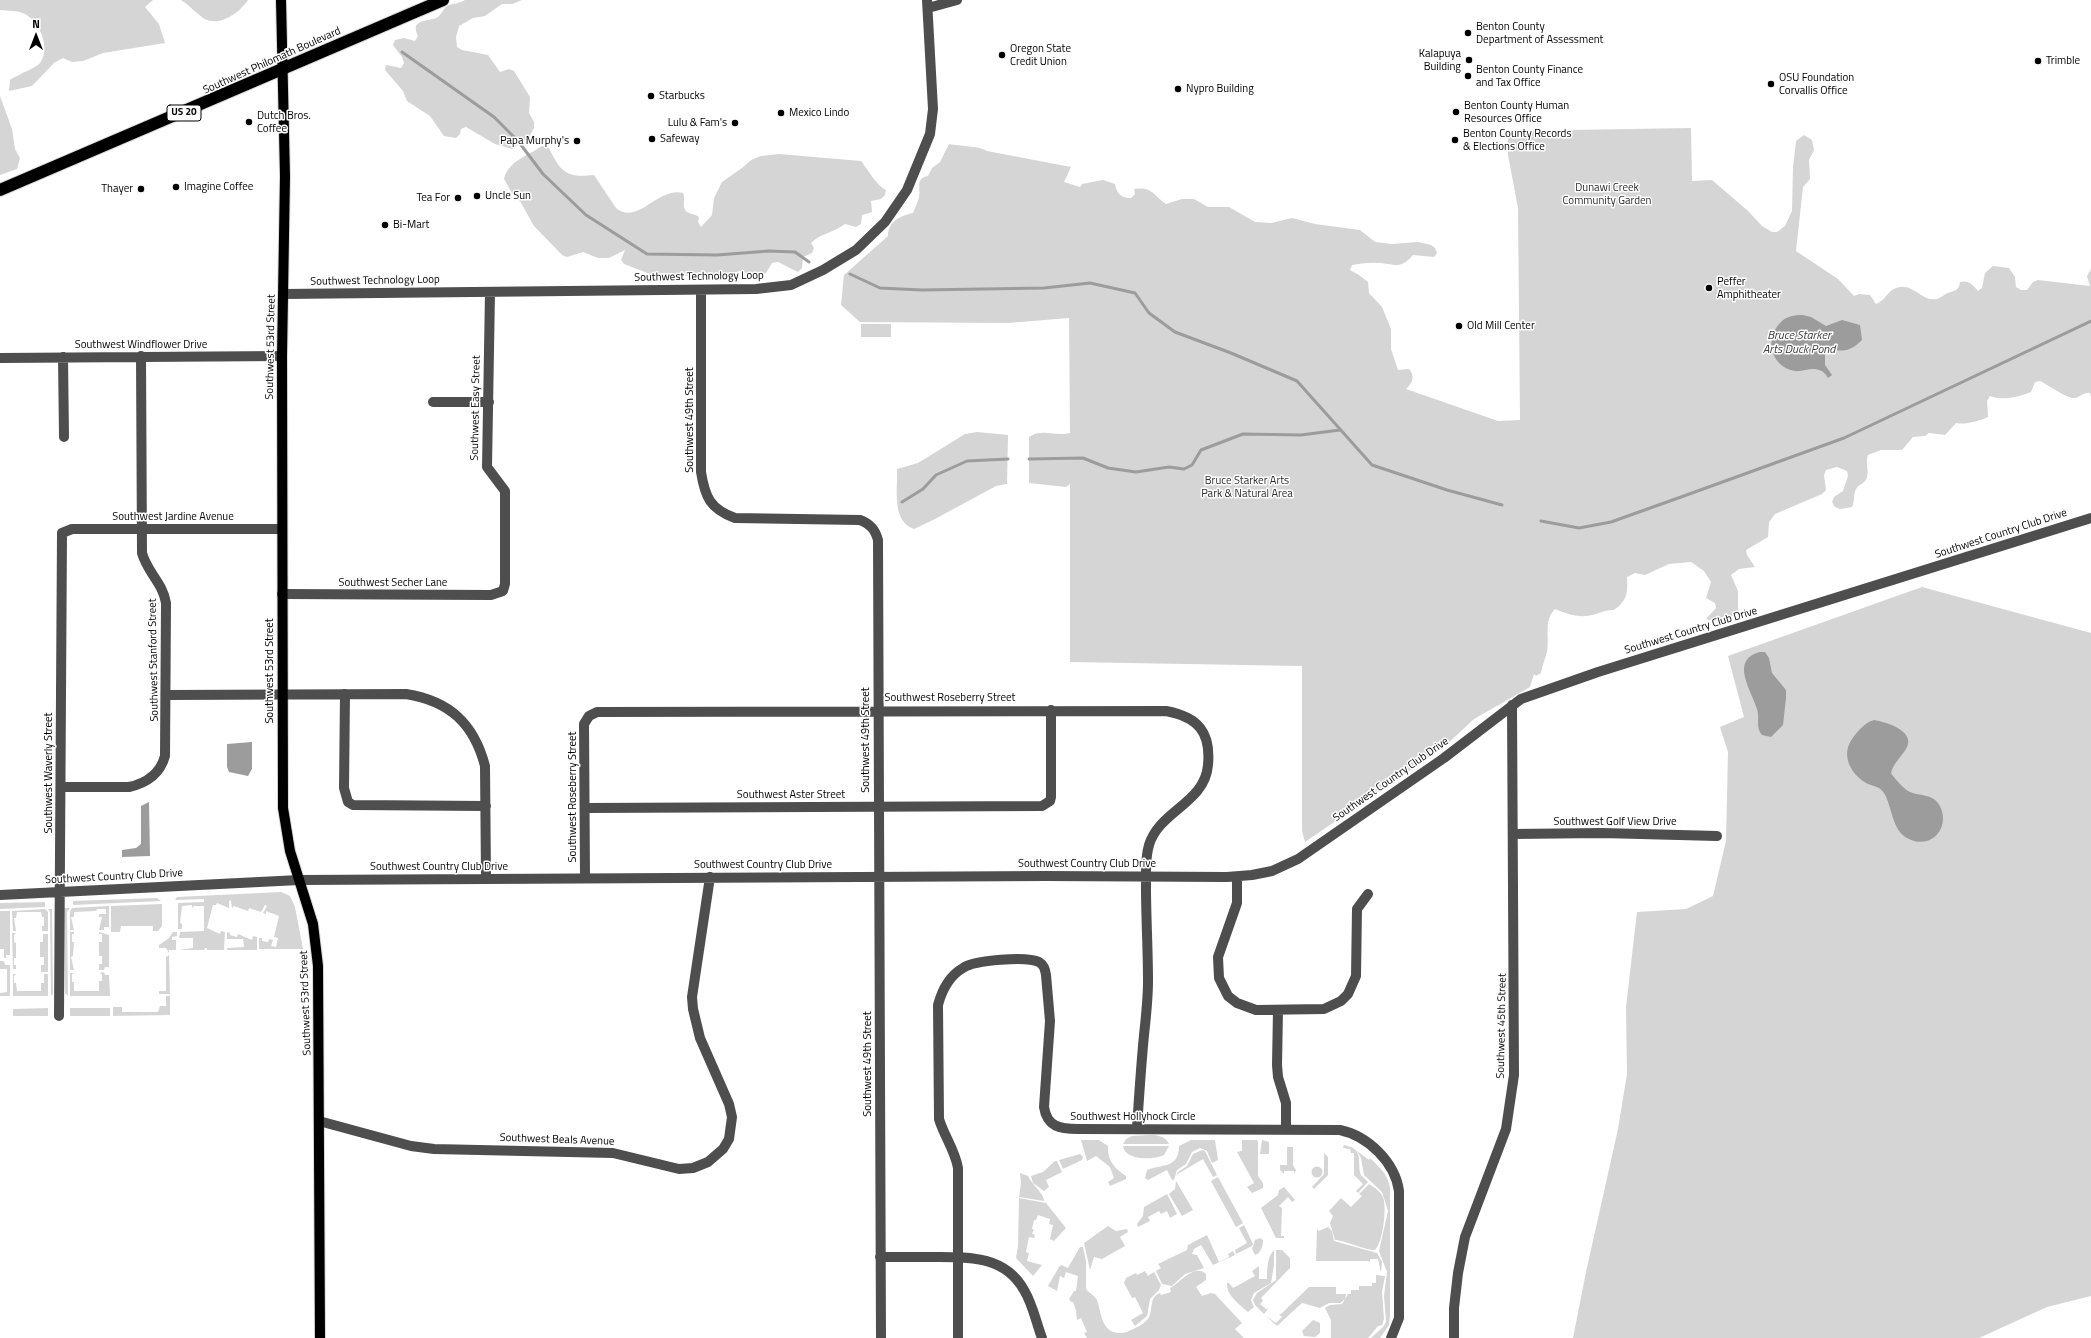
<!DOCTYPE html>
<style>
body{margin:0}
#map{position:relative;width:2091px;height:1338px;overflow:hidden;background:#fff;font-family:"Titillium Web",sans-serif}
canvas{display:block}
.north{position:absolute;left:16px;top:16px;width:40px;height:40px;-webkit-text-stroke:3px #fff;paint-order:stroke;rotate:0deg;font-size:11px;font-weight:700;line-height:16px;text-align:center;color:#000}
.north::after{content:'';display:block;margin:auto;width:14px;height:18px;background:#000;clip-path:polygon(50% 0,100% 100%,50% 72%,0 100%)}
</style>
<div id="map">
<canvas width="2091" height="1338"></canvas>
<div class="north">N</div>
</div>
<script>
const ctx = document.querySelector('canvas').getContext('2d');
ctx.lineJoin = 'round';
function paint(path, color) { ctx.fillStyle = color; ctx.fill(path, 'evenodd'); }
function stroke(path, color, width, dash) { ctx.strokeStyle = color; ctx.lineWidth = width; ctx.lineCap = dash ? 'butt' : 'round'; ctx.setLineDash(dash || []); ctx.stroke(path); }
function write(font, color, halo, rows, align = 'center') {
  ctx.font = font + ' "Titillium Web",sans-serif'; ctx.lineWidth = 3; ctx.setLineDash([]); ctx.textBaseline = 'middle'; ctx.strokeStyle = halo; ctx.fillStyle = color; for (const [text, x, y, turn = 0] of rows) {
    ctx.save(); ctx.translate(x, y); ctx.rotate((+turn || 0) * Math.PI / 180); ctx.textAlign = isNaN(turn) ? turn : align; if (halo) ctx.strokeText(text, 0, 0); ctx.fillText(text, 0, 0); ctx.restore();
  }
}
const green = new Path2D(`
 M0,0H153L145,7L159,24L165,43L103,53L83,61L72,62L63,58L54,63L32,86L9,91L10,80C17,75 36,68 40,63C51,49 40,22 25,14C17,10 9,11 0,10Z
 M181,0H248C239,13 219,28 203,18C195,12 189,5 181,0Z
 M465,0H522L512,4H502L485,16L473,18L459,26L456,37L457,47L462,50L488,55L500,72L509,69L514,71L530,97L529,113L534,122V128L529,137L512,149L495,144L466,127L461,129L460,134L456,138L444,136L430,116L407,101L403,91L385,70L386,65L401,68L404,63L402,57L393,45L395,40L404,38L415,41L418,36C410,19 426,22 436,18C441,16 443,9 447,6C453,3 459,4 465,0Z
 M0,96L12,129L15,149L20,158L17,169L0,175Z
 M1691,128L1692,181L1712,180L1748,211L1762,226L1772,232H1777L1785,226L1792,211L1793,167L1796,141L1804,135L1812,140L1814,150L1809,160L1810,179L1803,187L1796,251L1838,279L1854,296L1859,294L1870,295L1876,304C1887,300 1887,289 1900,287C1913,284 1923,302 1937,299C1942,297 1946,293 1951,292C1957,290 1959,289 1960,282C1969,280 1972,284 1978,291L1982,288L1985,273L1993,266L2009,268L2015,277L2016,287L2021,290H2027L2033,282L2038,280L2090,286L2087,276L2091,269V397L2090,393C2083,392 2081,397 2075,398C2067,399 2047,384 2040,381L2035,382L2031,392C2018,397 2003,401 1990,396L1987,401L1988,417C1979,421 1965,425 1956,423L1945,435L1929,433L1925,436L1913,437L1902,450H1881L1868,455C1865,463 1869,470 1867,477C1866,483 1859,484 1856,489C1853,494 1855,501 1852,507L1840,509L1835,507L1832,502L1834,497L1843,491L1848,476L1847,471L1837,467L1826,470L1824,475L1826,490L1822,494L1775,514L1769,522L1768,537L1746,550L1747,555L1755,567L1739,569L1731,575L1738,591V612C1729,620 1717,623 1706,619L1716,608L1715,603L1706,598L1711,582L1704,571L1691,562L1669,564L1645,575L1635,573L1627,577C1628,593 1627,601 1614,610C1603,610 1596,615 1586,616C1575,617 1565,613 1555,609C1543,621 1550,637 1547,652C1545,659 1542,666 1541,673L1536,676L1534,674L1530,687L1474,719L1444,747L1305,842L1302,831V666L1070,662V484L1066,487L1029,483V437C1042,428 1056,437 1070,433L1069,318L1008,323L860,322L841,305L844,275L888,236C888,221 900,216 913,213C915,208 918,202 919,197C921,188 915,178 928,176L932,168L940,162L949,144C959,146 979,146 987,151L1071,167L1064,182L1080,187L1082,184L1103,180L1115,184C1117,194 1121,198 1131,198L1135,194L1134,189C1152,186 1153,195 1166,204L1182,199H1194L1208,207H1229L1255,222L1271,223L1292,218L1315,224L1360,230L1375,242L1392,244L1418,242L1431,245L1435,248L1437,253L1434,257L1413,255C1399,271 1395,263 1377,263C1369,262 1360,264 1352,265L1350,270L1359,275L1368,282L1369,293L1382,307L1391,329V349L1398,370L1409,369C1415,376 1413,383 1406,389L1498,421L1520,420L1518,208L1508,155V131Z
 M542,146L549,148C561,173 567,178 594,175L616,208C638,226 657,187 683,193C686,198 681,208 687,212C691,214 695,214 699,217L698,222L701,227L712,215L714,198L722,182L742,168L751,160L761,156L779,154L861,161C868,170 877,186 886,190L885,195L881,199L871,201L872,212L862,215L861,224L856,227L845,224C835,232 819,234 811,243L814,248L812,253L803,257L802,268L798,272L778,262L772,263L766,273L756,276L740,271L715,277L705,272H699L687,276L672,273L650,274L624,264L621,260L625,250L609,258H598L583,252L567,257L562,255L534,226L520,201L512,193L504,179C509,160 528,156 542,146Z
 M861,324H891V337H861Z
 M977,432L1008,435L1007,484L996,486L935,519L914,529C891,521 898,489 897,469L918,463L965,434Z
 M1922,587L2091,633V1296L2047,1307L1979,1338H1573L1586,1272L1618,1129L1627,1074L1626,1007L1637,912L1686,909L1713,896L1726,841L1728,752L1720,727L1744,717L1728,656Z
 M281,892L290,896L295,907L303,949H259V938H262V941L268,942L269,939L273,940L271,946L276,947L278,938L274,937L279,916L266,911V914L263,913L267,906L265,905L261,912L249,908L248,911L234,906L232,908L231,900L229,901V908L217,903L216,905H213L207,928L220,934L221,931L225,932L224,950H207V948H205L204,950H179L193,948V938H179L180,932L204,931V906H194L192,908V905L182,906L180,923L182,924V929H178V903L204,902V899L175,900L177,897Z
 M157,898L161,901L73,905V901Z
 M45,902V907L0,909V903Z
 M162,904V926L158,931H153V926H121L120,932H111V906Z
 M109,906V927H104V930H99L102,917H99V914H106V909H97L96,911L74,912V917H71L74,930H70V912L72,908Z
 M64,908H70L67,912L68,996L65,993Z
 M45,909L48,912V931H42V926H44V917H42L41,912H17L16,918H14L16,931H13L12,911Z
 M48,909H52L53,994L51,996L50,912Z
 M0,911H10V955H6V958H4V949H0Z
 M70,932H74V934H72V942H74L73,956L71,957L74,970H70Z
 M99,932L109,935V967H105L104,970H99V964H102V956H99V942H102V934H99Z
 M173,932H177V936L172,937V940H176V950H169V953L166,948H159V945L169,938Z
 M227,932L230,933V935L237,937L238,934L252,940L253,936L257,937V950H227V948L244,947L243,939H227Z
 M12,933H16L14,935V942L16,943V958H14V965H16V969H13Z
 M43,934H48V972H41V965H44V957H40V942H43Z
 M169,955L170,994H159V991H166V957Z
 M0,961H4L5,965H10V996H0V993L7,992V969H0Z
 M104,972L105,975H109L110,996H70V973H74L72,974V982H74V991H99V981H102V974L99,973Z
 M13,974H16L14,976V983H16L17,991H41V983H44V974H48V996H13Z
 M166,996H170V1015L113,1016V1007H122V1012H158L160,1006H166Z
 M48,1008V1016H13V1009Z
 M70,1008H110V1016H70Z
 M1132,1136C1144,1136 1163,1131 1169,1144H1123L1126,1139Z
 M1081,1140H1099L1108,1146C1107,1160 1114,1168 1126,1176V1179L1110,1186L1108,1182L1114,1178L1110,1167L1096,1156L1087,1161Z
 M1215,1140L1218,1160L1212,1163L1207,1151L1200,1148L1192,1152L1186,1164L1177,1170L1174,1180H1172L1167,1170L1148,1180L1145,1178L1147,1170C1161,1164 1179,1169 1179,1146L1191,1140Z
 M1242,1140H1257L1258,1142V1176L1263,1183V1188L1252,1193L1247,1187L1254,1183L1237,1152L1242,1151Z
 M1262,1140L1269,1142V1154H1260Z
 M1344,1145C1366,1149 1356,1164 1361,1175C1363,1177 1366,1180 1368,1182L1358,1193L1356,1191L1363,1184L1354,1175V1153H1351L1350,1149L1343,1148Z
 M1123,1146H1169L1164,1155C1154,1160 1125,1161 1123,1146Z
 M1287,1147H1293V1165L1296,1170L1294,1174V1171H1284V1174L1280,1170V1165H1287Z
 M1202,1150L1205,1151L1217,1175L1213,1177L1203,1159L1176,1175L1178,1172L1187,1166L1193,1154Z
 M1357,1151L1369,1160L1370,1158C1380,1168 1388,1174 1390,1188V1316L1389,1325L1380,1338H1371L1384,1326L1386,1321L1384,1296L1387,1272L1379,1251L1388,1211L1382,1192L1364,1175L1361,1158Z
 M1324,1153L1328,1157V1175L1314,1189L1312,1187L1324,1174Z
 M1080,1154L1083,1157L1082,1160L1063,1169L1059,1160Z
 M1055,1161H1057L1062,1172L1046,1180L1049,1187L1044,1191L1033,1183L1031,1176L1043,1172Z
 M1311.5 1172a5.5 5.5 0 1 1 11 0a5.5 5.5 0 1 1-11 0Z
 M1020,1173L1028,1176C1032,1185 1044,1193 1044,1201L1019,1197L1021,1183Z
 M1218,1177L1243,1223L1236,1227L1211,1181Z
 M1176,1181L1193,1210L1182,1216L1169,1194L1175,1189Z
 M1369,1184C1374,1187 1381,1192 1383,1197C1387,1208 1383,1242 1375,1250C1365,1250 1340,1239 1335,1240L1330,1223L1333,1216L1329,1211L1341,1198L1351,1207L1362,1196L1359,1194Z
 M1284,1187L1295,1200L1292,1202L1288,1197L1279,1206L1282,1208L1281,1236H1284V1238H1276L1261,1208L1278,1195L1279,1190Z
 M1167,1194L1177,1214L1170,1218L1167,1211L1161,1214L1159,1211L1148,1217L1150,1221L1138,1227L1137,1224L1143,1216L1144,1207Z
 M1019,1198L1046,1203L1066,1228L1054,1241L1050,1239L1053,1225L1049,1224L1050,1219L1038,1215L1036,1220H1034L1032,1229H1034L1032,1234L1035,1235L1034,1238L1029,1237L1026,1252L1029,1253L1027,1261L1042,1265L1033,1276L1016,1258L1018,1246Z
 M1244,1225L1253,1244L1252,1246L1236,1254L1235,1250L1247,1243L1239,1228Z
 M1108,1226L1116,1231L1127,1229L1128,1232L1120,1237L1125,1246L1102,1259L1094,1257L1090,1270L1084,1243Z
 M1328,1227L1332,1231L1334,1241L1377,1253L1382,1262L1381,1273L1378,1259H1370V1262L1368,1261H1316L1317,1229L1319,1231Z
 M1207,1235L1219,1262L1229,1257L1228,1254L1233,1251L1235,1255L1213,1265L1201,1245L1194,1249L1192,1254L1197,1255L1204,1268L1185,1274L1172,1286L1162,1284L1156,1271L1161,1268L1158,1264L1187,1250L1188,1245Z
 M1260,1238L1263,1240C1263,1246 1261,1253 1255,1255L1252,1249L1255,1240Z
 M1080,1247H1083L1086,1261V1289C1089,1293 1095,1296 1097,1300C1102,1314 1101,1338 1127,1332C1133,1329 1141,1326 1146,1321C1155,1313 1147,1298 1160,1293L1161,1295L1171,1292L1170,1288C1180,1283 1194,1263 1206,1274V1280L1196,1287L1202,1296L1211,1293L1215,1294L1242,1323L1235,1329L1244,1338H1087L1084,1333L1087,1332L1081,1318L1077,1320L1076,1310L1073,1302H1071L1069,1299L1074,1291H1076L1078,1276L1066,1272L1064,1278L1060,1276L1057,1291L1048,1286L1059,1267L1061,1265L1068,1268Z
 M1274,1250V1265L1271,1283L1254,1293L1251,1300L1254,1307L1248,1312C1239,1304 1226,1295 1227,1283H1229L1233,1288L1255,1276L1252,1271L1259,1266V1279H1267C1267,1271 1267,1256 1274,1250Z
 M1276,1250H1282L1290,1258V1268L1261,1298L1263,1301L1260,1304L1266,1309H1268L1264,1314L1255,1305L1253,1300L1257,1293L1276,1280Z
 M1145,1271L1148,1276L1154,1272L1161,1285L1159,1290L1150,1299L1147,1316L1135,1326L1131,1320L1143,1313L1135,1297L1132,1298L1124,1283L1126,1278L1136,1273L1137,1275Z
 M1376,1275L1385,1276L1382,1292L1384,1319L1382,1325L1378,1326L1368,1338H1331V1320L1325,1308L1330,1305L1342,1304L1348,1294H1351V1290H1359V1286H1372V1283H1376Z
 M1309,1287H1336V1294H1346L1345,1299L1340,1303H1329L1320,1308L1302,1303L1277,1326L1265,1315L1276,1323L1282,1317L1279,1314H1281Z
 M1313,1320L1320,1323V1333L1315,1337L1304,1336L1302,1331Z`);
const water = new Path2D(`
 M1803,315L1811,317L1826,326L1842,320L1860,325L1862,340C1858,344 1852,349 1846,350C1838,352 1831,347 1825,355V365L1832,375L1828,378C1826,374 1823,371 1819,370C1811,367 1803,372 1795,371C1771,367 1764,339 1780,323C1786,316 1794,315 1803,315Z
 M1760,652H1765L1769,658L1772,673L1786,690V698L1783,725L1771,737L1762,735C1755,727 1760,718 1757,709C1752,691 1729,660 1760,652Z
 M1874,720C1886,722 1917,731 1906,749C1901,757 1893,764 1891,773C1894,778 1905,790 1910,792C1920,796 1931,794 1938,803C1953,825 1932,852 1907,838C1892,830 1892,806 1884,793C1880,787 1874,786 1868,784C1852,776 1840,756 1852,739C1858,731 1864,723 1874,720Z
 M252,742V769L248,776L229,772L227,767V744Z
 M149,802L150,856L122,857V850L136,848L141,844V806Z`);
const stream = new Path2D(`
 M402,52L494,117L518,141L543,174L586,215L647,254L717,255L769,251L795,252L809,262
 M850,274L880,288L922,290L1044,288L1090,283L1135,293L1149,313L1175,332L1231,353L1297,381L1372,465L1447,490L1502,505
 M1029,459L1083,458L1108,468L1136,472L1169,467L1184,469L1192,465L1201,450L1243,434L1301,435L1340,430
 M902,502L923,489L936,475L967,461L1008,459
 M1541,521L1579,528L1611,522L1681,497L1844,438L2091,321`);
const minor = new Path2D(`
 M928,8L957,0
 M701,290V472C705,497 710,509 735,518L860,520C870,524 875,529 878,540L881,1338
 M284,294L756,289L791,285L823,270L856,250L885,222L907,190L930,134L933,109L927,0
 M63,357L64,437
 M0,358L282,356
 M433,402H489
 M282,594L491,595L503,591L505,584V491L487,467L490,292
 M345,694L344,788L348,802L353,805L486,806
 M167,695L406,694C450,701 474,724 485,766L486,878
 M61,787H129C147,783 160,774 165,756L166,603C163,583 147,572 142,553L141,356
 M585,808L1042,806L1050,801L1051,797V710
 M1513,834L1602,833L1717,836
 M1237,877V903L1218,957L1219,978L1228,996L1237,1003L1256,1010L1324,1009L1341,1001L1348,994L1356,976L1357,909L1368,894
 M585,878L584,724L589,716L597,712L1166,711C1198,717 1211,732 1208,765C1205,803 1159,811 1149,845C1145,858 1146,874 1146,887C1146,918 1148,949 1148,981C1148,999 1146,1017 1144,1035C1141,1066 1139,1097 1137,1128
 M0,895L299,880L1046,876L1227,877L1252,875L1272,871L1298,859L1444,758L1521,699L1598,672L2091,518
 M1278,1010L1277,1065L1278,1077L1286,1103V1129
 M59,1016L62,533L72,529H282
 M319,1121L411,1146L434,1149L613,1153L679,1169L693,1168L708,1162L723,1149L729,1139L732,1117L729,1104L700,1038L693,1009L692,997L710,877
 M880,1257C899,1257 917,1257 935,1257C970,1257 1005,1256 1024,1290C1033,1305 1036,1322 1042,1338
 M958,1338V1168C955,1150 944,1136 939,1119L938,1005C942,990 949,976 963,968C974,960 1027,956 1039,962C1044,965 1045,969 1046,975L1050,1021L1044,1107C1047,1127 1060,1129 1078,1129L1340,1130C1368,1136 1395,1162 1399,1191V1318L1391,1338
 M1454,1338V1308L1458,1273L1465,1237L1506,1129L1514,1075L1512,705`);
const major = new Path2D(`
 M281,0L285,176L282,356L283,808L290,851L313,924L318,966L320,1338`);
const highway = new Path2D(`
 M0,190C148,127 296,64 443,0`);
const markers = [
 [1468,33,4,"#000"],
 [1002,55,4,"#000"],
 [1469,60,4,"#000"],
 [2038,61,4,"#000"],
 [1468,76,4,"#000"],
 [1771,84,4,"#000"],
 [1178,89,4,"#000"],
 [651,96,4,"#000"],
 [1456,112,4,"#000"],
 [781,113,4,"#000"],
 [249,122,4,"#000"],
 [735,123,4,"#000"],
 [652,139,4,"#000"],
 [1455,140,4,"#000"],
 [577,141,4,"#000"],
 [176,187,4,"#000"],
 [141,189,4,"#000"],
 [477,196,4,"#000"],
 [458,198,4,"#000"],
 [385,225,4,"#000"],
 [1709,288,4,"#000"],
 [1459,326,4,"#000"]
];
const shields = [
 [184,113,34]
];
const shieldNames = [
 ["US 20",184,113]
];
const poiNames = [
 ["Benton County",1476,27],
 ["Department of Assessment",1476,40],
 ["Oregon State",1010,49],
 ["Credit Union",1010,62],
 ["Kalapuya",1461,54,"right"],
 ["Building",1461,67,"right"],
 ["Trimble",2046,61],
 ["Benton County Finance",1476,70],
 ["and Tax Office",1476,83],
 ["OSU Foundation",1779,78],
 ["Corvallis Office",1779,91],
 ["Nypro Building",1186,89],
 ["Starbucks",659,96],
 ["Benton County Human",1464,106],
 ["Resources Office",1464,119],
 ["Mexico Lindo",789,113],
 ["Dutch Bros.",257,116],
 ["Coffee",257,129],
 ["Lulu & Fam's",727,123,"right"],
 ["Benton County Records",1463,134],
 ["& Elections Office",1463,147],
 ["Safeway",660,139],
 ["Papa Murphy's",569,141,"right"],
 ["Imagine Coffee",184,187],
 ["Thayer",133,189,"right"],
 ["Uncle Sun",485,196],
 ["Tea For",450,198,"right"],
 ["Bi-Mart",393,225],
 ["Peffer",1717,282],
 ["Amphitheater",1717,295],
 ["Old Mill Center",1467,326]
];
const streetNames = [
 ["Southwest Philomath Boulevard",272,61,-24],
 ["Southwest Technology Loop",699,277,-1],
 ["Southwest Technology Loop",375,281,-1],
 ["Southwest Windflower Drive",141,345],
 ["Southwest 53rd Street",271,347,-89],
 ["Southwest Easy Street",476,408,-89],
 ["Southwest 49th Street",690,420,-90],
 ["Southwest Jardine Avenue",173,517],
 ["Southwest Country Club Drive",2001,534,-18],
 ["Southwest Secher Lane",393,583],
 ["Southwest Country Club Drive",1691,631,-17],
 ["Southwest Stanford Street",154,660,-91],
 ["Southwest 53rd Street",270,671,-90],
 ["Southwest Roseberry Street",950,698],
 ["Southwest 49th Street",866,740,-90],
 ["Southwest Waverly Street",49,773,-90],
 ["Southwest Country Club Drive",1391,780,-35],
 ["Southwest Aster Street",791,795],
 ["Southwest Roseberry Street",573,797,-90],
 ["Southwest Golf View Drive",1615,822],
 ["Southwest Country Club Drive",1087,864],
 ["Southwest Country Club Drive",763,865],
 ["Southwest Country Club Drive",439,867],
 ["Southwest Country Club Drive",114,877,-3],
 ["Southwest 53rd Street",306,1003,-92],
 ["Southwest 45th Street",1502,1026,-89],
 ["Southwest 49th Street",868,1064,-90],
 ["Southwest Hollyhock Circle",1133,1117],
 ["Southwest Beals Avenue",557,1140,2]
];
const parkNames = [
 ["Dunawi Creek",1607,188],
 ["Community Garden",1607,201],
 ["Bruce Starker Arts",1247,481],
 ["Park & Natural Area",1247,494]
];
const waterNames = [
 ["Bruce Starker",1799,336],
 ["Arts Duck Pond",1799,350]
];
paint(green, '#d5d5d5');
paint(water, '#9c9c9c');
stroke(stream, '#9c9c9c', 3);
stroke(major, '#dbdbdb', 12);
stroke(highway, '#dbdbdb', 14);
stroke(minor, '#4e4e4e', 10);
stroke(major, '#000', 10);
stroke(highway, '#000', 12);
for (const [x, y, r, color] of markers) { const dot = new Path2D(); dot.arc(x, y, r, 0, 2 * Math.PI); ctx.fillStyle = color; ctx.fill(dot); stroke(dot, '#fff', 1.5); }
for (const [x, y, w] of shields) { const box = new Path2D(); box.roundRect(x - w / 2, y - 8, w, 16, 3); ctx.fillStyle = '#fff'; ctx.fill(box); stroke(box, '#000', 1); }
write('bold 10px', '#000', null, shieldNames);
write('11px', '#000', '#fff', poiNames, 'left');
write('11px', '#000', '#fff', streetNames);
write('11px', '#2c2c2c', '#fff', parkNames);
write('italic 12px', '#3d3d3d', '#fff', waterNames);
</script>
